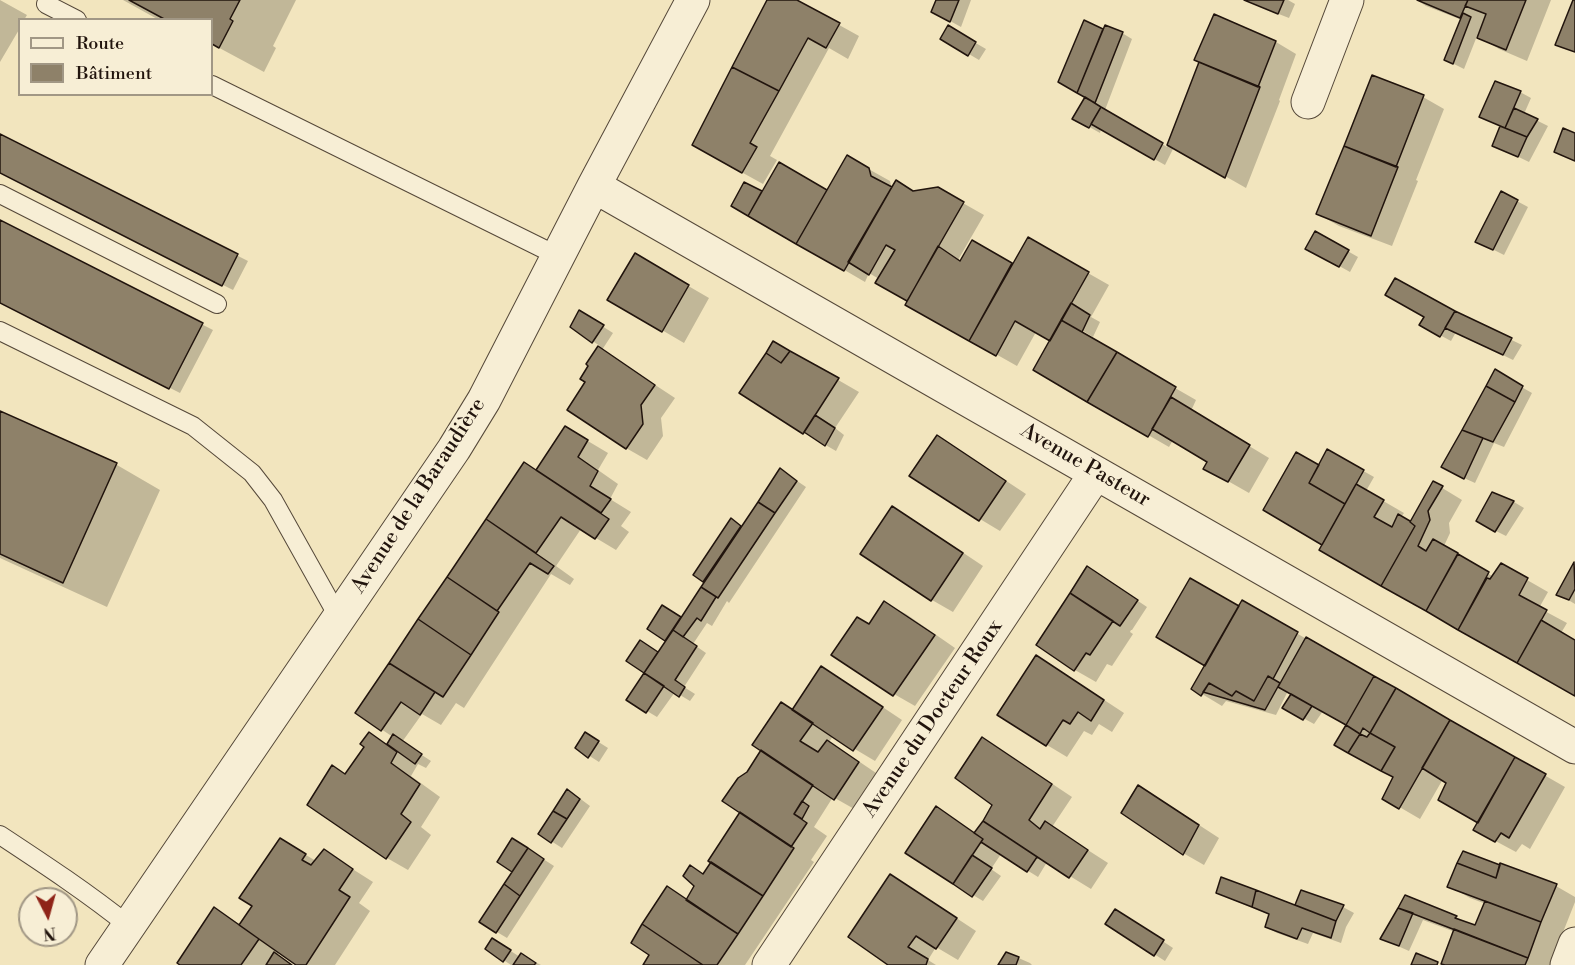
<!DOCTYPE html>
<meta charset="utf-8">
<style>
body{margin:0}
#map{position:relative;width:1575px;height:965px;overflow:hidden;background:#f2e5be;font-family:"Libre Bodoni",serif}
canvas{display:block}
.legend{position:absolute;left:18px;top:18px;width:195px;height:78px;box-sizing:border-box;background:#f7eed5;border:2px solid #a19785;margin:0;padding:8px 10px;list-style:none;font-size:18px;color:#21140d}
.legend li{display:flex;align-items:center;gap:12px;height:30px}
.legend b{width:30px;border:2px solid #a19785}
.north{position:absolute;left:18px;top:887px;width:60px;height:60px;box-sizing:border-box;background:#f7eed5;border:2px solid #a19785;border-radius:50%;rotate:174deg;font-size:16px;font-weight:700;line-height:24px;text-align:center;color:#21140d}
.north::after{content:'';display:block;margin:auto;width:21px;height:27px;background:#8f2418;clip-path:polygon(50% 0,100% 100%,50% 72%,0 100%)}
</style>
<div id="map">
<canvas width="1575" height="965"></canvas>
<ul class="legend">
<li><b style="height:8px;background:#f7eed5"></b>Route</li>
<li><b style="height:16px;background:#8e8169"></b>Bâtiment</li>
</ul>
<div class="north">N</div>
</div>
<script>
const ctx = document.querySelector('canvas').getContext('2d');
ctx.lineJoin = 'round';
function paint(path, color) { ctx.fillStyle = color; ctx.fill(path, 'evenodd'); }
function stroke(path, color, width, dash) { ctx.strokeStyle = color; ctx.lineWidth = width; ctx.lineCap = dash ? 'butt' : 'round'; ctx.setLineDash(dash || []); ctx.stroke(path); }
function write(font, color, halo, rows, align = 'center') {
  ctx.font = font + ' "Libre Bodoni",serif'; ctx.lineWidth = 4.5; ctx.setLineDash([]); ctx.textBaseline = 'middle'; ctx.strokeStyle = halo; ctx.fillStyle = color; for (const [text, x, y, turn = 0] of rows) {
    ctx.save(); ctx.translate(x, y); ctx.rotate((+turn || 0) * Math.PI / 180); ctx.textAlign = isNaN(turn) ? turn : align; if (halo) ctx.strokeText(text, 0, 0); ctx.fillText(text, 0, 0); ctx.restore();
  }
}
const shadow = new Path2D(`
 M0,0L27,15L24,20H20V28L0,62Z
 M123,0H296L273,46L276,48L264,72L212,44V20H159Z
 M768,0H794L859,36L848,59L829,48L770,156L777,160L763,184L714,157Z
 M937,0H971L961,27L932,11Z
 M1243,0H1288L1295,4L1289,18Z
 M1417,0H1551L1527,61L1499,49L1477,36L1464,69L1446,60L1462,20L1426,6Z
 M1215,16L1276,42L1296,54L1279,100L1280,101L1246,188L1174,147L1165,165L1101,129L1100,133L1084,124L1087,97L1060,82L1085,22L1104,31L1122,33L1132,39L1105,110L1167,147L1200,62Z
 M948,27L986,49L979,60L942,38Z
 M1520,92L1531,98L1524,114L1548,126L1529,162L1494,145L1501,127L1481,117Z
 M1423,97L1444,109L1416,180L1418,181L1392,246L1339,226L1318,214Z
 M0,136L248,261L233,290L0,173Z
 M847,157L890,181L892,190L915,193L938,189L984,215L958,260L961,262L972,242L1013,265L1028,239L1109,285L1091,317L1100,322L1093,337L1083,331L1081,334L1196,400L1191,411L1269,458L1249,493L1205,468L1209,461L1173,440L1169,447L1035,370L1052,341L1036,332L1017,366L907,304L909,301L877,283L879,279L869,273L865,282L733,205L745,184L762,193L827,192Z
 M1502,193L1528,207L1504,255L1488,247Z
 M0,222L213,330L180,393L0,302Z
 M1316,233L1358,257L1350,272L1307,248Z
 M635,255L709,298L684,343L609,299Z
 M580,312L613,333L602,350L675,398L661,418L663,436L647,460L626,448L587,382L590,365L588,364L600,346L572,327Z
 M1454,312L1522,345L1513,360L1456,332L1451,341L1421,325Z
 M774,343L859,392L835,428L844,435L836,451L803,432Z
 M1495,372L1532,393L1504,447L1494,443L1475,483L1453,473Z
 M0,413L117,465L160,490L107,607L0,558Z
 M566,428L608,453L598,470L618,484L610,499L631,512L621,526L629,532L616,550L581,529L556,566L574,579L570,585L551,574L464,708L456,703L441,725L422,714L402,742L431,761L426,768L418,764L411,776L440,797L421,827L431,835L408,870L387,858L309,805L346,775L366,746L369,734L389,745L393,737L357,713L525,464L537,471Z
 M958,449L1026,494L1000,531L980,519Z
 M1328,451L1374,477L1366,491L1404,513L1401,517L1411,523L1434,483L1462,500L1449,523L1450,533L1444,546L1479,566L1478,568L1494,577L1501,565L1548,592L1539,608L1567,623L1561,633L1575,641V695L1321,550L1324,544L1318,466Z
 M781,470L806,487L729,603L727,601L712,626L707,623L693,644L706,653L684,687L695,694L690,701L675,692L657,717L647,711L646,672L628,660L651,648L659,653L667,640L650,628L662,608L682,619L705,581L695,575L731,520L742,527Z
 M1492,494L1514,502L1524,508L1506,536L1488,527Z
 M893,508L914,520L983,566L953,612L932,600L862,553Z
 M1575,564V604L1558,594Z
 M1098,574L1147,607L1132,630H1131L1130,632L1133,634L1112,666L1107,664L1096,682L1075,670L1038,645Z
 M1242,602L1565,787L1530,849L1522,844L1516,852L1475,830L1480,822L1448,782L1443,779L1420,819L1384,798L1394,777L1348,725L1323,711L1314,724L1294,713L1293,694L1288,691L1276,715L1226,701L1222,706L1202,694Z
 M885,603L906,614L955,648L915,706L894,694L834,654L869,625Z
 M821,668L842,680L902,720L875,761L833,736L829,742L848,754L879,775L856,810L833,797L814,827L827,836L811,860L814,862L745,965H644L704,875L742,811L748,773Z
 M1057,669L1124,713L1112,732L1099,724L1092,735L1084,731L1067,757L1047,745Z
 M586,734L608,748L599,762L577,748Z
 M1003,751L1072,797L1052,827L1108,863L1091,889L1047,862L1038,877L1001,854L991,869L1001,876L983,901L973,895L936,808L976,833L994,804Z
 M578,797L590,806L562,848L540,834Z
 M1159,799L1219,838L1204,865L1183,853Z
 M523,846L554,866L507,938L497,932L514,872L499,862Z
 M324,851L373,882L359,903L370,911L335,965H298L279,952L277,956L291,965H182L215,909L241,925L301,852L316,861Z
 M1449,886H1556L1575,897V902L1550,965H1442L1455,932L1423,920L1409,951L1382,939L1406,897L1456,917L1476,927L1486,904L1470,898Z
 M911,888L976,931L958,960L936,947L928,960L936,965H891Z
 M1218,892L1296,907L1302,892L1343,907L1354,913L1346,927L1341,943L1313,933L1308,944L1277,933L1266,927L1270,915L1228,898Z
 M1126,917L1173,948L1165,961L1107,924Z
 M503,946L520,957L521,955L537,964V963L541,965H511L487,949Z
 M1007,953L1030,963L1032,965H1000Z`);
const building = new Path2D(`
 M129,0H240L230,19L233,21L219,48L212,44V20H166Z
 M767,0H797L840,23L826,48L808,38L779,91L732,67Z
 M936,0H959L950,22L931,12Z
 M1244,0H1284L1278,14Z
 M1417,0H1468L1460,18Z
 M1468,0H1526L1506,50L1477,38L1486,14L1465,6Z
 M1573,0H1575V52L1555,45Z
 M1463,13L1471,17L1453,64L1444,60Z
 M1214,14L1276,41L1258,87L1194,60Z
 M1084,20L1103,29L1077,93L1058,82Z
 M948,25L976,42L968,56L940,39Z
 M1105,25L1123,32L1095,103L1077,93Z
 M1199,62L1260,87L1225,178L1167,145Z
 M732,67L779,91L750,143L757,147L742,173L692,145Z
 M1372,75L1424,95L1396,167L1344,146Z
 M1495,81L1521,91L1505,128L1479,117Z
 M1085,97L1101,107L1089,128L1072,119Z
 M1101,107L1163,143L1154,160L1091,124Z
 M1514,108L1538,119L1527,137L1505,128Z
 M1500,126L1527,137L1518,157L1492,146Z
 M1563,128L1575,133V161L1554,152Z
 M0,134L238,254L222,286L0,173Z
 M1344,146L1398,167L1371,236L1316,214Z
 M847,155L869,168L871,176L892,187L844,271L796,244Z
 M779,162L827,190L796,244L748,216Z
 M896,180L913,191L938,187L964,202L907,301L875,283L895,250L886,245L869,275L848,262Z
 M744,182L762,191L748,216L731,206Z
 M1501,191L1518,200L1493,250L1475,242Z
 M0,220L203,323L169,389L0,303Z
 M1315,231L1349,250L1339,267L1305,249Z
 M1028,237L1089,272L1050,341L1015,321L996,356L969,341Z
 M972,240L1012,263L969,341L905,305L938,246L960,261Z
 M635,253L689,285L662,332L607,300Z
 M1395,278L1455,311L1440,337L1419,325L1424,317L1385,295Z
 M1071,303L1090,315L1082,332L1061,320Z
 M579,310L604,325L592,343L570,327Z
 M1455,311L1512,338L1503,355L1445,328Z
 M1061,320L1117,352L1087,402L1033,370Z
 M773,341L790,351L781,363L766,353Z
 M598,346L655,385L641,405L643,424L626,449L567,410L585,382L580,379L588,366L586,364Z
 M790,351L839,378L803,434L739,393L766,353L781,363Z
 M1117,352L1176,387L1148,437L1087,402Z
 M1495,369L1523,386L1515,402L1486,386Z
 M1486,386L1515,402L1493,442L1462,430Z
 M1171,397L1250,445L1228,482L1203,469L1207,462L1152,429Z
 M0,411L117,463L63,583L0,554Z
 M815,415L835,428L825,446L804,432Z
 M565,426L588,440L578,457L598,471L590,486L611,499L601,513L536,470Z
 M1462,430L1483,438L1464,479L1441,467Z
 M937,435L1006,481L979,521L909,476Z
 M1327,449L1364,470L1345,504L1309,483Z
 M1296,452L1319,465L1309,483L1345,504L1322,545L1263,510Z
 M524,462L609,519L595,539L561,517L536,553L486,519Z
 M780,468L797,481L775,513L758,502Z
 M1433,481L1443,486L1428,511L1430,520L1418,546L1426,551L1433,539L1458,553L1426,611L1381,586L1415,526L1410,522Z
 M1356,484L1384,500L1374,517L1392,527L1398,514L1410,521V522L1415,526L1381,586L1319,550Z
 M1492,492L1514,501L1495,532L1476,521Z
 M758,502L775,513L718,598L701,587Z
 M892,506L963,553L931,601L860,554Z
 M731,518L741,526L703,582L693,575Z
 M486,519L554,566L548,574L530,563L497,611L447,577Z
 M1458,554L1489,572L1458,630L1426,611Z
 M1574,562L1575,589L1569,600L1556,595Z
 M1501,563L1528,578L1519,595L1547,610L1517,663L1458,630L1487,578L1490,579Z
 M1087,566L1138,600L1120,626L1070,593Z
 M447,577L499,612L471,655L418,619Z
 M1190,578L1239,606L1205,666L1156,637Z
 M701,587L716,597L701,621L697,618L683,637L673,630Z
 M1070,593L1113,621L1090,655L1086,653L1074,671L1036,645Z
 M1242,600L1298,632L1273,679L1268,676L1254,701L1236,691L1232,696L1209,683L1201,696L1191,689Z
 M884,601L935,635L893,696L831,655L857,617L869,624Z
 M662,605L681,617L665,641L647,629Z
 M418,619L471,655L443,697L389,663Z
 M1541,620L1575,640V696L1517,663Z
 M673,630L697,646L675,680L685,687L679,697L644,673Z
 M1306,637L1374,676L1346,725L1278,687Z
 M640,640L658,652L644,673L626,661Z
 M1036,655L1104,700L1091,721L1078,712L1070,724L1063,720L1046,746L997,715Z
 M389,663L435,692L420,715L401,702L381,731L355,713Z
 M821,666L883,707L853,751L792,710Z
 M644,673L664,686L646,713L626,700Z
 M1268,676L1280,683L1265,710L1203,692L1209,683L1232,696L1236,691L1254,701Z
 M1374,676L1396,688L1370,733L1363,728L1360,734L1346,725Z
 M1396,688L1450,720L1399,809L1382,799L1393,777L1381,771L1395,747L1370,733Z
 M1291,694L1312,706L1303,720L1282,708Z
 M781,702L813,723L800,741L818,752L827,740L859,762L834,800L752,745Z
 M1450,720L1515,757L1478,823L1438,800L1446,783L1422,768Z
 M1346,725L1360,734L1348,753L1334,745Z
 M369,732L397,752L391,763L420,784L401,814L411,822L386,859L307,805L332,765L345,774L364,747L360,744Z
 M585,732L599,741L588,758L575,748Z
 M1370,733L1395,747L1381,771L1348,753L1360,734L1367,737Z
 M393,734L422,754L415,764L387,744Z
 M982,737L1052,784L1029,820L1040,829L1045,821L1088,850L1069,878L983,821L992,805L955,778Z
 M761,750L813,785L794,814L807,823L791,847L722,801L738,778L747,772Z
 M1515,757L1546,774L1509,838L1501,833L1495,842L1473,830Z
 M1138,785L1199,825L1183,855L1121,813Z
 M567,789L580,799L567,819L553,811Z
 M802,801L809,806L802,819L794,814Z
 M936,806L983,839L953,884L905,853Z
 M553,811L567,819L551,843L538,834Z
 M740,812L794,848L763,896L708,861Z
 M983,821L1037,857L1027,872L981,842L983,839L974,833Z
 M280,838L306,854L302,860L311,865L324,849L353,869L339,890L350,897L306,965H296L239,925L252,906L239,898Z
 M512,838L528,848L512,872L497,862Z
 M528,848L544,859L520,896L504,884Z
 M1463,851L1500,865L1496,878L1457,863Z
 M972,855L992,868L972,897L953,884Z
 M711,862L763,896L738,934L686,900L694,886L683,876L690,865L703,874Z
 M1457,863L1496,878L1500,863L1557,884L1541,922L1447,887Z
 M890,874L957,918L936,949L916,936L908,947L928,959L926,965H888L848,937Z
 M1221,877L1256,890L1252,907L1216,893Z
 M504,884L520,896L496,933L479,922Z
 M667,886L738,934L717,965H703L642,924Z
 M1256,890L1336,921L1331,938L1302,928L1297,939L1265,927L1269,914L1252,907Z
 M1301,890L1344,905L1336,921L1295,905Z
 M1405,895L1457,916L1455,918L1475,925L1485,901L1541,922L1528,958L1398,908Z
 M214,907L259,939L241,965H180L177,963Z
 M1398,908L1413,913L1399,946L1380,939Z
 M1115,909L1164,940L1154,956L1105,924Z
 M642,924L703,965H643L649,955L631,943Z
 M1454,929L1528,958L1525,965H1445L1441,964Z
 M492,938L511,950L503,962L485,949Z
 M274,952L292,965H266Z
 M1006,952L1019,957L1016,965H998Z
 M521,953L536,963L534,965H513Z
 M1416,953L1438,962L1437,965H1411Z`);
const lane = new Path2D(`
 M48,0L46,4L77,20
 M212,85L558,256
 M0,194L217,304
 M0,331L193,426L252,473L273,500L339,618
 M0,835C44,864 88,893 129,926`);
const street = new Path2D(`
 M1308,102L1347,0
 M594,186L1575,747
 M102,965L454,449L484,400L594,186L693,0
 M769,965L1096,473
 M1567,965L1575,944`);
const streetNames = [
 ["Avenue Pasteur",1085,466,30],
 ["Avenue de la Baraudière",419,496,-57],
 ["Avenue du Docteur Roux",933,719,-56]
];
paint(shadow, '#0003');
paint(building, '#8e8169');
stroke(building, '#21140d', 1.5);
stroke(lane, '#554839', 20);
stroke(street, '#554839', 35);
stroke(lane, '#f7eed5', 18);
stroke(street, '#f7eed5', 33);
write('21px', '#21140d', '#f7eed5', streetNames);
</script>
